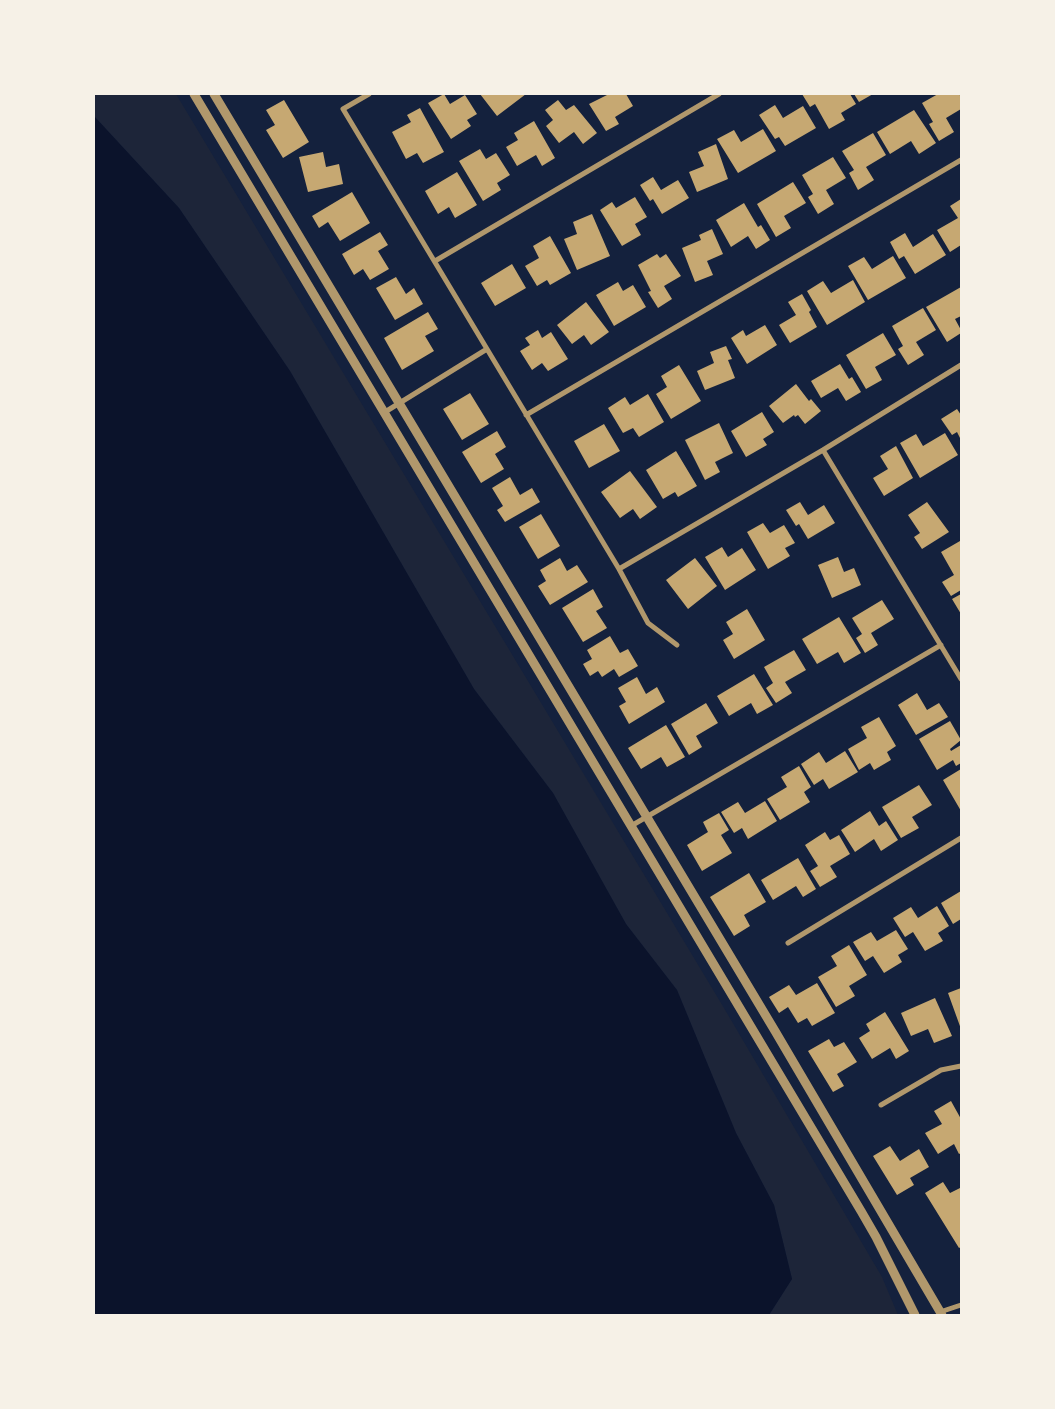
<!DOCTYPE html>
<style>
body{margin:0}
#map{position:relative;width:1055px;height:1409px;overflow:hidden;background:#14213d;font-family:Bitter,serif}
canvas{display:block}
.frame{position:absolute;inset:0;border:95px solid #f6f1e7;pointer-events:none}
</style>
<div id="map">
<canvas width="1055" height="1409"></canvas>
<div class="frame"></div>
</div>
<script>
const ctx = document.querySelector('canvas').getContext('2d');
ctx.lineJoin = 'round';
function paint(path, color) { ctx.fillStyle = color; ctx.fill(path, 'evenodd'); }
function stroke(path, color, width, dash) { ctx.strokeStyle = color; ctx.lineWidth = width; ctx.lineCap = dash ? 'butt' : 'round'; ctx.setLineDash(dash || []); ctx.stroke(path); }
const green = new Path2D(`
 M94,94H176L724,1008L882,1277L898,1315H769L792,1279L774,1205L736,1133L677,990L626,924L553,793L474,689L290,371L179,208L94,116Z`);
const water = new Path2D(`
 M94,116L179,208L290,371L474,689L553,793L626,924L677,990L736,1133L774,1205L792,1279L769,1315H94Z`);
const building = new Path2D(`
 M444,94L450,104L465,95L477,114L467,120L471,126L451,139L428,103Z
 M480,94H526L497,116Z
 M609,94H626L633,106L615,117L619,124L606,131L589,104Z
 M802,94H823V95L850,94L856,104L841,113L845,120L829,129L815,104L810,107Z
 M854,94H873L859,102Z
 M938,94H959L961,97V109L946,118L954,132L939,141L929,124L933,122L922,103Z
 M284,100L309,142L283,158L266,130L275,125L266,110Z
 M558,100L566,110L574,105L597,133L583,144L574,132L559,143L546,126L553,120L545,110Z
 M775,105L783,118L803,106L816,128L785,146L779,137L775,139L759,115Z
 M420,108L444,152L423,163L417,153L406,159L392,132L411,122L407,115Z
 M914,110L936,143L919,154L911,141L890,154L877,132Z
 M534,121L555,158L542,166L536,155L517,166L506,147L518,140L514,133Z
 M763,129L776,151L738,173L717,139L734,130L741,142Z
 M873,133L886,155L866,167L874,180L858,190L849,173L854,170L842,151Z
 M716,144L728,179L697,192L689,172L704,166L698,152Z
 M480,149L486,159L496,153L510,175L497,183L501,190L483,201L459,161Z
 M323,152L326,167L339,164L343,184L308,192L299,157Z
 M833,157L846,178L826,190L834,204L818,214L808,197L813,194L802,175Z
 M457,172L477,205L455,218L449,207L438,214L425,191Z
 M653,177L661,190L678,180L689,198L662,214L653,199L650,201L640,185Z
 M793,182L806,203L784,216L791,228L776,237L757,204Z
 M352,192L370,223L340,241L328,222L319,228L312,216Z
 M635,197L647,217L635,224L641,235L622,246L600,210L612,202L616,208Z
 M961,199V245L950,252L937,230L958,218L950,206Z
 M744,203L758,227L761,225L770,240L756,249L748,236L731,247L716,220Z
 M592,214L610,256L577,270L564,239L577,234L573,222Z
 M712,229L723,254L707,261L713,275L695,282L682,248L701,240L699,235Z
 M380,232L388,245L378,251L389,269L370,280L363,269L354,275L342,254Z
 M905,233L913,247L933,234L946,255L915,274L904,256L899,259L890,242Z
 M550,236L571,273L550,285L547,280L537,286L525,266L539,258L533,246Z
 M657,254L660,258L666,254L681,276L664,286L672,299L658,308L648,292L651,291L638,265Z
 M893,256L906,278L868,300L848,266L864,257L872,269Z
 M512,264L526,288L495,306L481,283Z
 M396,277L406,294L414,288L423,304L395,320L376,288Z
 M853,280L865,302L827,325L807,291L823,281L831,293Z
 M618,282L623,291L633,285L646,307L614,326L596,295Z
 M961,287V316L955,319L961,330V333L947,342L926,307Z
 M802,294L811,310L809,312L817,327L790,343L779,325L796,315L788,302Z
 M586,302L609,332L591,345L584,335L572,344L557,325Z
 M923,308L936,330L916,342L924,355L908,365L898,349L903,346L892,326Z
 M428,312L438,329L425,336L434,351L402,370L384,338Z
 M765,325L777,345L747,364L731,338L743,330L746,336Z
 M538,330L542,338L551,332L568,359L548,371L542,363L532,370L520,351L530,345L525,338Z
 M883,333L896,355L875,367L882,380L866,389L846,355Z
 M726,346L732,359L728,360L735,378L705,390L697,371L714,363L710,352Z
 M840,364L849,379L852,377L861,392L846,401L838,388L821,398L811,381Z
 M679,365L701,401L671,419L656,394L667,387L661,376Z
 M796,384L809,401L811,399L821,411L805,424L798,415L795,417L794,415L783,423L769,406Z
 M470,393L489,424L462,440L443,409Z
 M648,394L664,422L639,437L633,428L623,433L608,408L625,397L630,405Z
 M957,409L961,415V440L957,432L952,435L941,419Z
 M762,412L774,432L763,439L767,445L746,457L731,431Z
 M719,423L733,453L715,462L720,472L705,480L685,440Z
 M604,424L620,451L589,468L574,441Z
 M497,431L506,447L495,454L504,469L481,483L462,452Z
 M945,433L958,455L920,478L900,443L916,434L923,446Z
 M896,446L913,478L884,496L873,478L888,469L880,456Z
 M676,451L697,486L678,497L675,492L663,499L646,470Z
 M630,471L657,507L640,519L633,509L620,518L601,492Z
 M510,477L520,495L532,488L540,502L505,522L497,510L503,506L492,488Z
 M800,502L808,515L824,505L835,523L808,539L799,524L796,526L786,510Z
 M927,502L949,532L922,549L914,537L920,533L908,515Z
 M541,514L560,546L538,559L519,527Z
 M763,523L770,533L784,525L795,543L785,548L790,556L768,569L747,532Z
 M960,541L961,590L951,596L942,582L954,575L941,552Z
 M722,547L728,557L742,548L756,570L725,590L705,557Z
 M838,557L844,572L854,568L861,585L832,598L818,565Z
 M560,558L567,571L577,565L588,582L550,605L538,586L546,581L540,570Z
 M695,558L717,586L688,609L666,580Z
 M593,589L603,607L596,611L607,628L583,642L562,608Z
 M961,594V614L952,599Z
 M882,600L894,619L871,633L878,645L865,653L856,638L862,634L852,618Z
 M747,609L765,640L734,659L723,640L733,634L726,622Z
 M839,617L861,653L844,663L838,652L817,664L802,639Z
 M610,636L620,653L628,649L638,666L619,677L614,669L602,677L598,671L590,676L583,664L592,659L587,650Z
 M794,650L806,670L785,682L792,693L776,703L766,688L773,683L764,667Z
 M754,674L773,705L757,714L751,703L729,716L717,696Z
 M637,677L646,694L657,687L665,702L629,724L619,706L626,702L618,688Z
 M917,693L927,710L939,703L948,717L916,735L898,705Z
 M706,703L718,723L696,736L702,747L689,755L671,724Z
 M879,717L896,746L887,752L891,760L874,770L870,763L859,770L848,749L867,738L861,727Z
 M950,721L961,740L950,749L951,751L961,745V763L956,766L953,760L937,770L919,739Z
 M666,725L685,757L667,767L661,757L641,769L628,748Z
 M845,751L858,772L829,789L823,779L814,785L801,764L819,752L826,763Z
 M799,766L811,787L804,792L810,802L780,820L767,799L787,787L781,777Z
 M961,769V811L943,780Z
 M919,785L932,805L912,817L919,828L901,838L882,807Z
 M765,801L777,821L748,839L742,828L734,833L721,812L738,802L745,813Z
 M870,811L879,826L886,821L898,840L881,851L874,839L855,852L841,830Z
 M719,813L729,830L721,835L732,853L702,871L687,845L708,832L703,822Z
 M825,832L830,840L839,835L850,854L830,866L837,877L820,887L810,871L818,866L805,845Z
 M798,858L816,889L803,897L796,886L773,900L761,880Z
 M749,873L766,902L744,915L750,926L734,936L710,897Z
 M961,891V919L953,924L941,903Z
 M937,906L949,926L938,933L943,941L925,951L913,932L905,937L893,918L911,907L918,918Z
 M896,930L908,949L898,955L902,962L884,973L873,956L865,961L853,942L871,932L877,941Z
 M849,945L867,975L849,986L855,996L836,1007L818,977L837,966L831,956Z
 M817,983L835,1013L812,1026L807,1018L798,1023L788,1007L779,1013L769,997L789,985L796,995Z
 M961,988V1029L948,993Z
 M935,998L952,1036L934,1043L928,1029L911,1036L901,1013Z
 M885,1012L909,1051L896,1059L890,1048L872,1059L859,1038L870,1031L866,1024Z
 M829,1039L834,1047L844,1042L857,1062L837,1074L844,1086L833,1092L808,1051Z
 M951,1101L961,1119V1153L959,1154L954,1144L938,1154L925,1133L942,1124L934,1111Z
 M890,1146L900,1161L919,1149L929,1167L910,1178L914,1185L897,1195L873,1156Z
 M943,1182L950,1193L960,1188L961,1190V1247L959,1248L925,1193Z`);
const minor = new Path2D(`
 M369,94L343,109L619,569L648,623L677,645
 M435,261L719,94
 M385,412L487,349
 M526,415L961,160
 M823,450L961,679
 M619,569L823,450L961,365
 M631,826L941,645
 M788,943L961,838
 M881,1105L941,1070L961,1066
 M940,1312L961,1305`);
const tertiary = new Path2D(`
 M194,94L861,1211L876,1237L915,1315
 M214,94L775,1031L942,1315`);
paint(green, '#1d2539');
paint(water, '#0b132b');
paint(building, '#c6a872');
stroke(minor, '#b1986c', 5);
stroke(tertiary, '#b1986c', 9);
</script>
